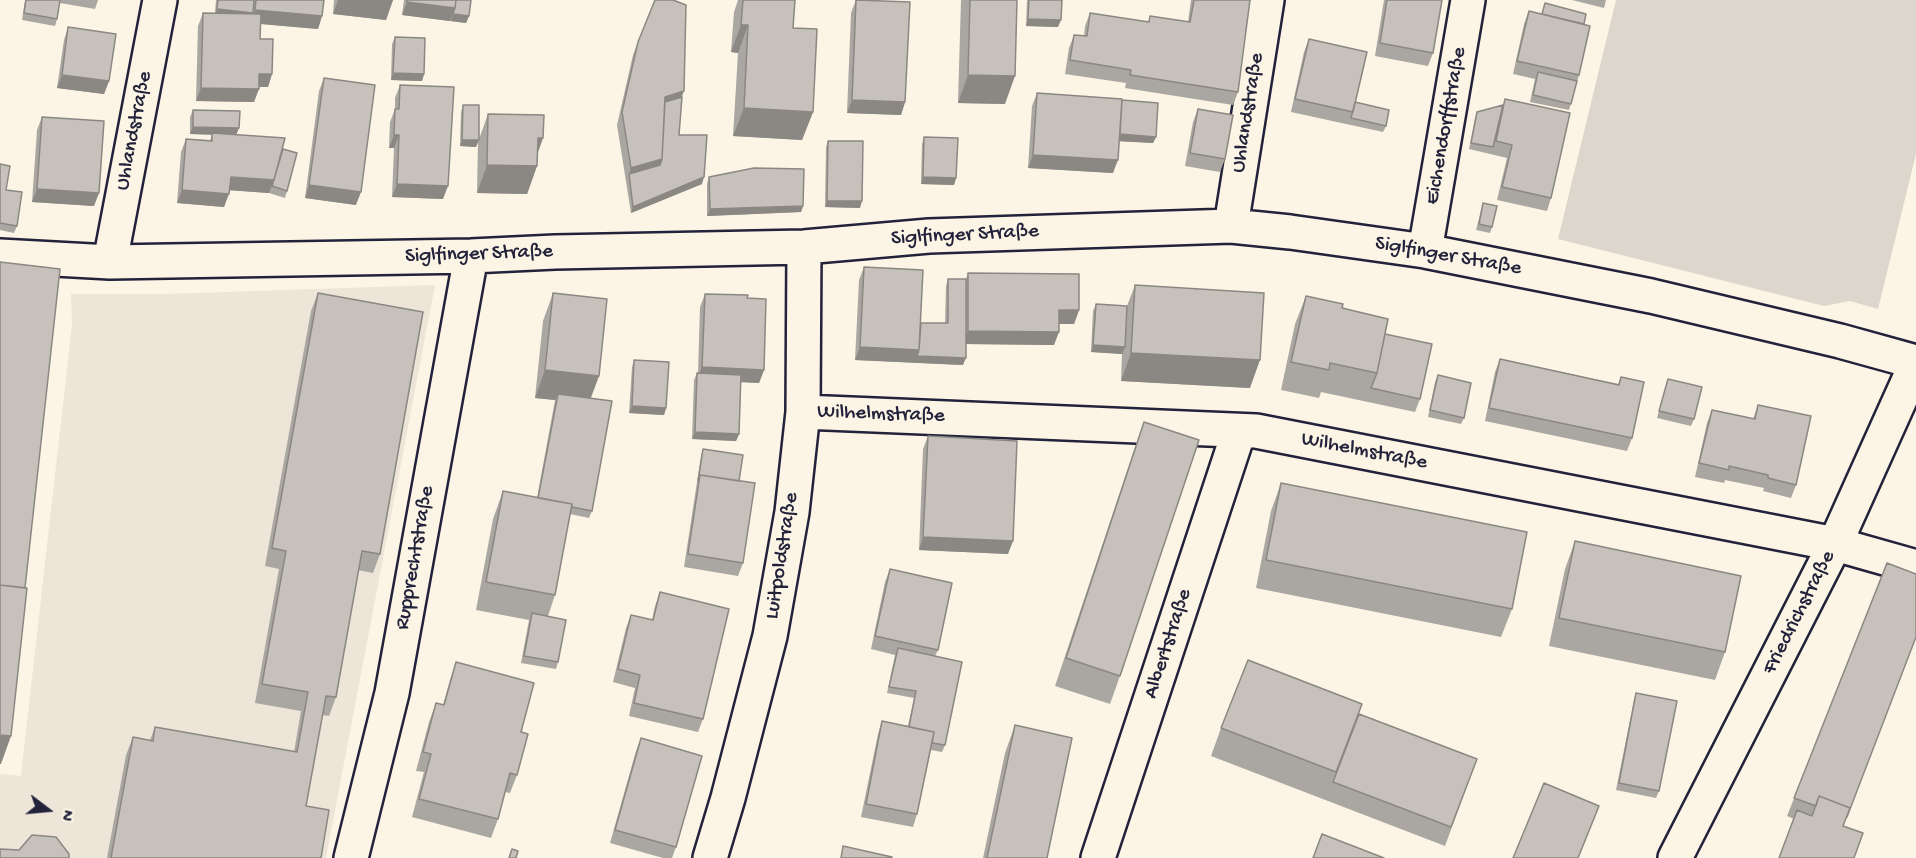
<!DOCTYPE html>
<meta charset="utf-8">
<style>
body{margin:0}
#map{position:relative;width:1916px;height:858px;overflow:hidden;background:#fcf5e5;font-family:"Gochi Hand",sans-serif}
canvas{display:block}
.north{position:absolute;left:18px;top:780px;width:60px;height:60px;-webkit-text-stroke:4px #fcf5e5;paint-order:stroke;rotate:106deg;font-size:16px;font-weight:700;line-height:24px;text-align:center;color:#22223b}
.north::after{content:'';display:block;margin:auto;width:21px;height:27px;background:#22223b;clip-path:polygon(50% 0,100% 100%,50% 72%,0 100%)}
</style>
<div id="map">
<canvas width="1916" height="858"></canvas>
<div class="north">N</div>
</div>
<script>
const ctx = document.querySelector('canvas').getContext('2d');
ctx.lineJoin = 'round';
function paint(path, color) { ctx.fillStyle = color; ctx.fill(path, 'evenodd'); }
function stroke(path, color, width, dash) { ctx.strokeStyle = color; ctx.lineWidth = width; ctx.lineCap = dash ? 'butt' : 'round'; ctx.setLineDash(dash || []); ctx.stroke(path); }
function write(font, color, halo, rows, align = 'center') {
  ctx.font = font + ' "Gochi Hand",sans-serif'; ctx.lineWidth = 6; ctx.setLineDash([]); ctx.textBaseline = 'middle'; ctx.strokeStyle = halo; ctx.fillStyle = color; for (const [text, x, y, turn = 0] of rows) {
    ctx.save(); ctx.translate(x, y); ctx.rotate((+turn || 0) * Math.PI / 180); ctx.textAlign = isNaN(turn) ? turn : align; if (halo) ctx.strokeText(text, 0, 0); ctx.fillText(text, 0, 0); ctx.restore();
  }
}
const built = new Path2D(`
 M435,285L326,858H0V774L21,776L72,324L71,294H167Z`);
const green = new Path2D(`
 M1616,0H1916V154L1878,309L1850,301L1824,306L1558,239Z`);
const minor = new Path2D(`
 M1231,226L1267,0
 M1425,251L1468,0
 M0,256L110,262L471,256L555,252L804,247L929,236L1231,226L1290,232L1425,251L1651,296L1840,341L1916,362
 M110,262L160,0
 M803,412L1256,431L1835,544L1916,567
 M351,858L392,693L471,256
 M710,858L728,798L770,636L792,512L803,412L804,247
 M1098,858L1239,431
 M1675,858L1835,544L1916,364`);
const wall = new Path2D(`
 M25,0H98L95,9L60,3L57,19L55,26L22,20Z
 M216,0H324L322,16L318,29L261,24L260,39L272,74L268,87H259L254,102L196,101L198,26L203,13H215Z
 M334,0H393L386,20L333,14Z
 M404,0H471L469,16L466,23L402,15Z
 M738,0H795L793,28L813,112L802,140L733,136L738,53L731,52L734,12Z
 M856,0L905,102L901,115L847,113L851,13Z
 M961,0H1017L1005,104L958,103Z
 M1027,0H1062L1058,27L1026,26Z
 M1191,0H1250L1238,92L1233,105L1125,88L1126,83L1065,74L1069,48L1074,35L1084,36L1085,26L1090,13L1148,22L1150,16L1188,22Z
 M1384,0H1442L1433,53L1428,66L1375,56Z
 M1572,0H1606L1604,8Z
 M1545,3L1584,24L1579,75L1569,110L1530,102L1535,79L1513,74L1524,24L1529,11L1542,14Z
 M68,27L109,81L104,94L57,88L64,40Z
 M395,37L424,74L422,81L391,80L392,44Z
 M1309,39L1355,102L1386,126L1383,132L1291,112L1304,52Z
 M638,42L682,97L679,135L702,184L631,213L617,125L633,55Z
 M324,78L356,205L305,198L319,91Z
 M400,85L443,199L392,197L394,148H389L390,122L395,109V98Z
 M1037,93L1122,100L1156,137L1153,143L1119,141L1113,173L1028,168L1032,106Z
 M1505,99L1551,198L1547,211L1497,200L1507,158L1469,149L1475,119L1477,112L1503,105Z
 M463,105L476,147L460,146L461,112Z
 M1198,109L1225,159L1220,172L1185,166L1193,122Z
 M193,110L239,128L236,135L283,149L287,191L285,198L269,193L229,190L224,207L177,203L181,152L186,139L210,140L212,135L190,134V117Z
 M488,114L543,138L537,154V166L527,194L477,193L478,142Z
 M42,117L94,206L32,202L37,130Z
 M924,137L956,178L954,185L921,184L922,144Z
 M828,141L860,208L825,207L826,147Z
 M0,164L6,190L17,226L14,233L0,230Z
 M709,177L803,206L801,212L707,216V184Z
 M1483,203L1492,227L1490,233L1476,230Z
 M864,267L921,323H945L946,286L948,279H966L968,273L1079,310L1074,324H1059L1054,345L966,344L963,365L855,360L859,280Z
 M1135,285L1250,388L1121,381L1122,354L1091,352L1093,311L1096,304L1127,306Z
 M318,293L380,554L373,573L358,570L336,697L329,716L322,715L306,806L321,858H107L126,755L133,737L150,740L155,727L294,752L301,711L255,703L279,569L265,566L311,311Z
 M553,293L599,376L591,398L592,511L589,518L570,514L555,595L548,616L558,662L556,669L521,663L529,620L476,610L493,519L503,491L537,498L555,400L535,398L543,321Z
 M705,294L747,298L764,370L759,383L741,382L739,434L736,441L692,439L694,380L697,373H698L700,307Z
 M1306,296L1342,308L1385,334L1420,399L1415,412L1321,392L1319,398L1281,390L1295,324Z
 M1500,359L1618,384L1621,377L1632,438L1627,451L1485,421L1495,372Z
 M634,360L666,408L664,415L629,413L632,367Z
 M1438,375L1464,418L1461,424L1428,417L1435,382Z
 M1668,379L1694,419L1691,426L1657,418Z
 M1758,405L1796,485L1791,498L1763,491L1764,488L1725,480L1724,483L1695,477L1707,423L1712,410L1753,419Z
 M1144,422L1120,676L1110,704L1055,686L1134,450Z
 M928,436L1008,554L919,550L923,449Z
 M703,449L739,481L743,563L738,576L684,567L701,456Z
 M1281,483L1512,609L1501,637L1256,588L1271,511Z
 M1575,541L1725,652L1715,680L1549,646L1565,569Z
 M1887,563L1844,826L1794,819L1787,816Z
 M890,569L938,650L935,656L945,745L942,752L931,750L917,814L913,827L861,817L878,734L882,721L908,726L914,698L887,693L895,655L871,649L885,582Z
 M660,592L703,719L698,732L629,716L635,688L613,682L626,628L631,615L652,620L655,606Z
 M456,662L521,732L517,775L510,793L505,792L498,819L491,838L412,817L424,772L416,771L429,722L436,703L443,705L450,680Z
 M1636,693L1659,791L1656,798L1616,790L1634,700Z
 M1359,714L1477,759L1445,846L1211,756L1221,728Z
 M1015,725L1047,858H983L1005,753Z
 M641,738L676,847L672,858H663L610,843L636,751Z`);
const shadedWall = new Path2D(`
 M338,0H393L386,20L333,14Z
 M407,2L455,8L450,21L402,15Z
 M217,9L253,13L250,20L215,16Z
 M255,10L322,16L318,29L250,23Z
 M453,14L469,16L466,23L451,21Z
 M1028,19L1061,20L1058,27L1026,26Z
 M741,25H748L738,53L731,52Z
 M393,73L424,74L422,81L391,80Z
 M259,74H272L268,87H255Z
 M62,75L109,81L104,94L57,88Z
 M968,75L1015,76L1005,104L958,103Z
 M201,88L259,89L254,102L196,101Z
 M684,91L679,104L662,109L665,97Z
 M852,100L905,102L901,115L847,113Z
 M744,108L813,112L802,140L733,136Z
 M193,127L239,128L236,135L190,134Z
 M1118,134L1156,137L1153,143L1115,141Z
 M394,135H399L394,148H389Z
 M538,138H543L533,166Z
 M462,140H479L476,147L460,146Z
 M1033,155L1118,160L1113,173L1028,168Z
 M662,159L657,172L629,174L631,168Z
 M487,165L537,166L527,194L477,193Z
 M231,177L274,180L269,193L226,190Z
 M704,177L702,184L631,213L633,207Z
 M923,177L956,178L954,185L921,184Z
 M397,184L448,186L443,199L392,197Z
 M309,185L361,192L356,205L305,198Z
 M37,189L99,193L94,206L32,202Z
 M182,190L229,194L224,207L177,203Z
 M827,201H862L860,208L825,207Z
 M803,206L801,212L707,216L710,209Z
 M1059,310H1079L1074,324H1054Z
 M968,331L1059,332L1054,345L963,344Z
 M1093,345L1125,347L1122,354L1091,352Z
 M860,347L919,350L966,358L963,365L855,360Z
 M1131,353L1260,360L1250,388L1121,381Z
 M702,367L764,370L759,383L697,380Z
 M545,370L599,376L588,404L558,394L555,400L535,398Z
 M632,406L666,408L664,415L629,413Z
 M695,432L739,434L736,441L692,439Z
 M923,537L1013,541L1008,554L919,550Z
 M0,735L11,736L1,764H0Z`);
const building = new Path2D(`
 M26,0H60L57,19L24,13Z
 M218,0H254L253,13L217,9Z
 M256,0H324L322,16L255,10Z
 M407,0H456L455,8L407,2Z
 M456,0H471L469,16L453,14L455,8Z
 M655,0H673L686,5L684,91L665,97L662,159L631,168L622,112L638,42Z
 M743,0H795L793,28L817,29L813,112L744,108L748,25H741Z
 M856,0L910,2L905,102L852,100Z
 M970,0H1017L1015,76L968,75Z
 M1029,0H1062L1061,20L1028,19Z
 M1194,0H1250L1238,92L1130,75L1131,70L1070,60L1074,35L1087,36L1090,13L1149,22L1150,16L1190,22Z
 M1387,0H1442L1433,53L1380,43Z
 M1545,3L1586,14L1584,24L1542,14Z
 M1529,11L1590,26L1579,75L1517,61Z
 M203,13L261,14L260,39H273L272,74H259V89L201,88Z
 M68,27L116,34L109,81L62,75Z
 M395,37L425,38L424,74L393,73Z
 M1309,39L1367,52L1353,112L1295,99Z
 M1538,72L1577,81L1571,104L1533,95Z
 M324,78L375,85L361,192L309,185Z
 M400,85L454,87L448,186L397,184L399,135H394L395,109H399Z
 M1037,93L1122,99L1118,160L1033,155Z
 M682,97L679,135H707L704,177L633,207L629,174L660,165L662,159L665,102Z
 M1505,99L1570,113L1551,198L1502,187L1512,145L1496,141Z
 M1122,100L1158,103L1156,137L1120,134Z
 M1355,102L1389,110L1386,126L1351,118Z
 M463,105H479V140H462Z
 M1503,105L1493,147L1471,143L1477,112Z
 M1198,109L1233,115L1225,159L1190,153Z
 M193,110L240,111L239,128L193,127Z
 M488,114L544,115L543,138H538L537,166L487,165Z
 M42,117L104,121L99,193L37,189Z
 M212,133L285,138L274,180L231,177L229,194L182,190L186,139L212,141Z
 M924,137L958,138L956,178L923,177Z
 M828,141H863L862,201H827Z
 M283,149L297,153L287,191L272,186Z
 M0,164L10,166L6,190L22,192L17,226L0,223Z
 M754,168L804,169L803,206L710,209L709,177Z
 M1483,203L1497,206L1492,227L1479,224Z
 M0,262L60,269L25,588L0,585Z
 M864,267L923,270L919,350L860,347Z
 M968,273L1079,274V310H1059V332L968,331Z
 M948,279H966V358L917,356L919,350L921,323H948Z
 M1135,285L1264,293L1260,360L1131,353Z
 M318,293L423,312L380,554L362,551L336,697L326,696L306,806L329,810L321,858H111L133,737L153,741L155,727L297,752L308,692L262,684L286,551L272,548Z
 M553,293L607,299L599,376L545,370Z
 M705,294L748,295L747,298L766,299L764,370L702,367Z
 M1306,296L1343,304L1342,308L1388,319L1377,373L1330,363L1329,370L1291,362Z
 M1096,304L1127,306L1125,347L1093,345Z
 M1385,334L1432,344L1420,399L1371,388L1377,373Z
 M1500,359L1619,385L1621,377L1644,382L1632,438L1489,408Z
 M634,360L669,362L666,408L632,406Z
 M697,373L741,375L739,434L695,432Z
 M1438,375L1471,383L1464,418L1430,410Z
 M1668,379L1702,387L1694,419L1659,411Z
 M558,394L612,401L592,511L572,507V504L538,498Z
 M1758,405L1811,416L1796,485L1768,478V475L1729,466V470L1699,463L1712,410L1755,419Z
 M1144,422L1199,440L1120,676L1066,658Z
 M928,436L1017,441L1013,541L923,537Z
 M703,449L743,455L739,481L700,475L698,481Z
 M700,475L755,483L743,563L688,554Z
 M1281,483L1527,532L1512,609L1266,560Z
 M503,491L572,504L555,595L486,582Z
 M1575,541L1741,576L1725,652L1559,618Z
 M1887,563L1916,574V637L1847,817L1850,808L1819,796L1816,806L1794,798Z
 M890,569L952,583L938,650L875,636Z
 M0,585L27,588L11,736L0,735Z
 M660,592L729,609L703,719L634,703L640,675L618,669L631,615L653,620Z
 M532,613L566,620L558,662L524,656Z
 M898,648L962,662L945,745L932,743L934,732L909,727L916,691L889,687Z
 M1248,660L1362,704L1336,772L1221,728Z
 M456,662L534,683L521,732L528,734L517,775L510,773L498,819L419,799L431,754L423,752L436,703L444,705Z
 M1636,693L1677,701L1659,791L1619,783Z
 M1359,714L1477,759L1451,827L1333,782Z
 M882,721L934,732L917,814L866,804Z
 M1015,725L1072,738L1047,858H987Z
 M641,738L702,756L676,847L615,830Z
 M1544,783L1599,806L1578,858H1513Z
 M1819,796L1850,808L1843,826L1863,833L1854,858H1779L1797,810L1812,816Z
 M1322,834L1384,858H1313Z
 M32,835L56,837L69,854V858H0V849L19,850Z
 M843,846L892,857V858H841Z
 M512,849L518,851L516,858H509Z`);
const streetNames = [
 ["Uhlandstraße",1249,113,-81],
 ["Eichendorffstraße",1447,126,-80],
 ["Uhlandstraße",135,131,-79],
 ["Siglfinger Straße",965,236,-3],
 ["Siglfinger Straße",479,255,-2],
 ["Siglfinger Straße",1448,257,10],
 ["Wilhelmstraße",881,415,2],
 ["Wilhelmstraße",1364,452,11],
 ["Luitpoldstraße",783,556,-81],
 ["Rupprechtstraße",416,558,-80],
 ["Friedrichstraße",1800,613,-63],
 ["Albertstraße",1169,644,-72]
];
paint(built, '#ece5d8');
paint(green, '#dcd6cc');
stroke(minor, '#22223b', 38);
stroke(minor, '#fcf5e5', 33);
paint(wall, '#aaa6a1');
paint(shadedWall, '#8b8783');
paint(building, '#c6c1bb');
stroke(building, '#8b8783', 1.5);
write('21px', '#22223b', '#fcf5e5', streetNames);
</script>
